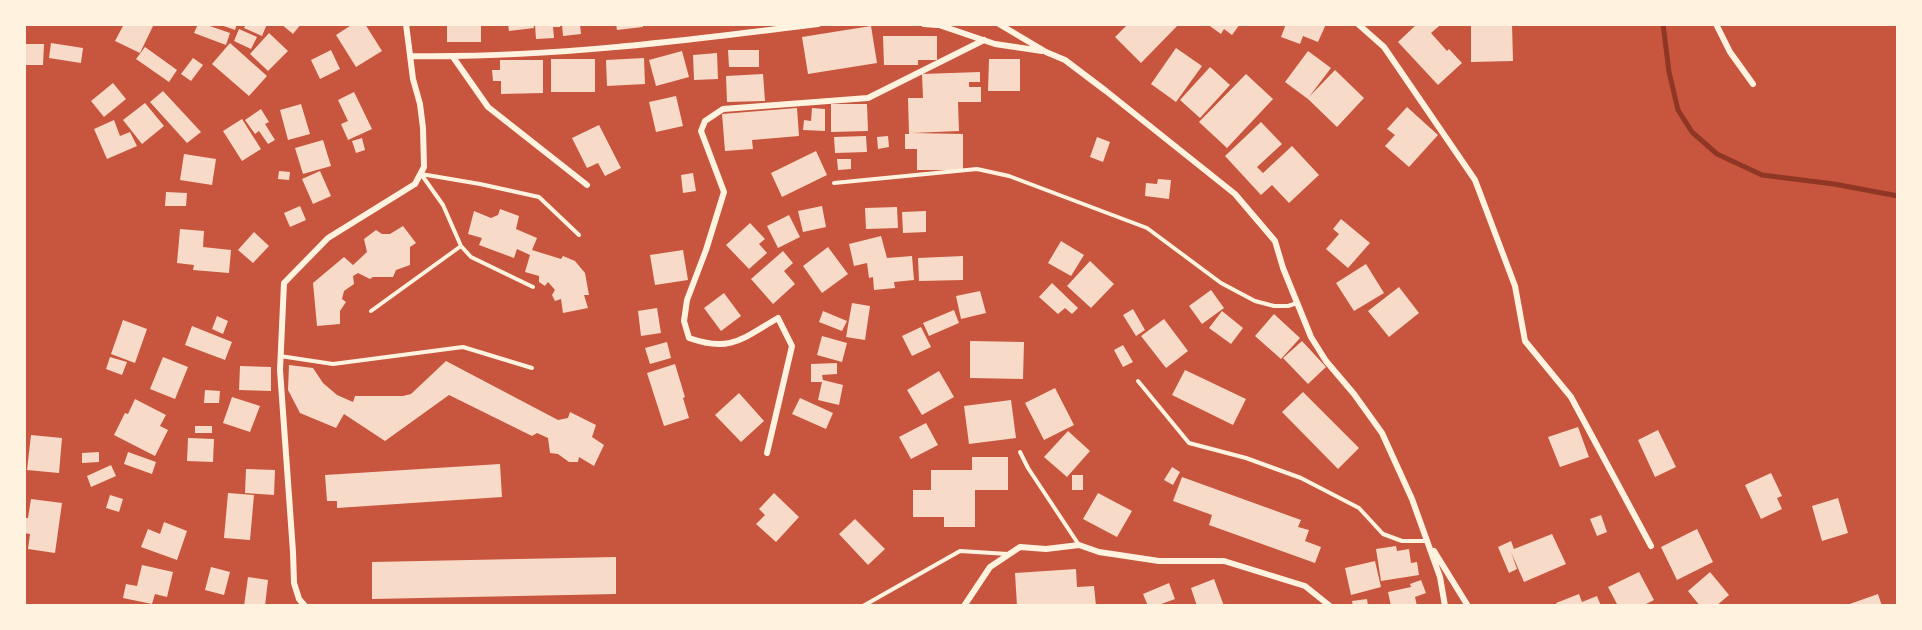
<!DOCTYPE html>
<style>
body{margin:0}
#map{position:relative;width:1922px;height:630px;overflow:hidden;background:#c8553d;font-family:"Roboto Condensed",sans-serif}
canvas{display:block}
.frame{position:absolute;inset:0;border:26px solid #fff3e0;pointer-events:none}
</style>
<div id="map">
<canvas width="1922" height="630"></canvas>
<div class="frame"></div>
</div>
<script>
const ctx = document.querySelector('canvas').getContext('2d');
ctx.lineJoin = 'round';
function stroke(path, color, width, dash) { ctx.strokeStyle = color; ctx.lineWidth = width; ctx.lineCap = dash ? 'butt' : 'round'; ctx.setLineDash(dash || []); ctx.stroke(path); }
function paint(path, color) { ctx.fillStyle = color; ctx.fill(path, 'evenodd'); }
const stream = new Path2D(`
 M1663,24L1669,72L1678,110L1692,132L1717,154L1762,175L1834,184L1898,196`);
const building = new Path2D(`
 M124,24H149L153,26L140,53L115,41Z
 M198,24H204L230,33L226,45L194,33Z
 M218,24H237L235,30Z
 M246,24H267L262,36L244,28Z
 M281,24H301L293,34Z
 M353,24H365L382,51L356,67L336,35Z
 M447,24H481V42H447Z
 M508,24H533L534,28L509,31Z
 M535,24H560V27H553L554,38L536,39Z
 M562,24H580L581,34L563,36Z
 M616,24H642L643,27L617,30Z
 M1128,24H1179L1141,63L1115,37Z
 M1207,24H1240L1232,35L1224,29L1221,34Z
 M1286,24H1326L1318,42L1303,36L1300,44L1281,37Z
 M1417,24H1438L1439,26L1431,33L1447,51L1449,49L1462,63L1438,85L1398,42Z
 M1471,24H1512L1513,61L1471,62Z
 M871,26L877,63L808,74L802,37Z
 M239,29L257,37L251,49L234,41Z
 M269,33L288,51L268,71L250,54Z
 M883,36H937V60H918V65H884Z
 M51,43L83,48L81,63L49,58Z
 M230,43L267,76L249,96L212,64Z
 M24,44H44L43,65H24Z
 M145,47L177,70L169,82L136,59Z
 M1176,48L1202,66L1176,102L1151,84Z
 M331,50L340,69L320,79L311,60Z
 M728,50H759V67H729Z
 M682,51L689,77L656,86L649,60Z
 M1308,51L1331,68L1309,97L1335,70L1364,98L1337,127L1308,99L1285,82Z
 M717,53L718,79L694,80L693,55Z
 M193,58L203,65L191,81L181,74Z
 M644,58L645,84L607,86L606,60Z
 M551,59H595V92H551Z
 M989,59H1020V91H988Z
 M500,60H543V93L501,94V81H493L492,70H500Z
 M1210,67L1230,85L1200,118L1180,100Z
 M980,72V82H969V87H981V102H958L959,131L911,133L963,134V170H917V149H905V134H909L908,98H923L922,74Z
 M763,74L765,101L727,102L726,76Z
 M1246,74L1273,99L1227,148L1199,122Z
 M113,83L126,99L104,117L91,101Z
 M163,91L201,132L187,143L150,102Z
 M354,92L372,129L348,140L341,124L348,121L338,100Z
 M676,96L683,126L656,132L649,102Z
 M145,103L164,126L142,144L123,120Z
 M301,104L310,134L288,140L280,110Z
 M831,104H867L868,131L831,132Z
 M1407,107L1438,135L1409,167L1385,146L1395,135L1387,129Z
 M797,108L799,136L752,140L753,149L725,151L722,114Z
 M812,108L825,109V131L803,130L804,120L811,121Z
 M261,109L269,122L265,124L275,140L268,144L259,131L255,134L245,120Z
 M242,119L261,149L242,161L223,131Z
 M114,120L120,136L130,132L137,146L107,159L94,129Z
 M1261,122L1282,144L1257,167L1263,173L1292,146L1319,175L1289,203L1272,185L1261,195L1225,156Z
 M599,125L621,168L605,176L598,163L587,168L572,138Z
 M866,136L867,152L835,153L834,137Z
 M888,136L889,147L878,149L877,137Z
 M1097,137L1110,142L1103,162L1090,157Z
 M362,138L365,150L356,153L352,141Z
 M323,140L331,166L303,174L295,148Z
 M816,151L827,175L782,197L771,173Z
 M184,154L216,159L212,185L180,180Z
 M837,159H851V169L838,170Z
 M279,171L290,172L289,180L278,179Z
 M320,171L331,196L313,204L302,179Z
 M693,173L696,191L683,193L681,175Z
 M1158,179L1171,180L1169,199L1145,196L1146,183L1157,184Z
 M166,192L187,193L186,206H165Z
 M300,206L306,220L290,227L284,213Z
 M822,206L826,227L803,232L798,211Z
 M897,207L898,228L866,229L865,208Z
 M500,209L519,216L516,229L537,238L532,250L561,259L563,256L575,261L585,273L589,295H584L588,308L563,313L561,299L555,301L552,295L555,290L548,282L545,286L539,282V276L525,272L530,255L517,249L514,258L479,245L482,238L468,234L474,211L491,218L498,215Z
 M926,211V232L903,233L902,212Z
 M789,215L800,237L778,248L767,226Z
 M1341,219L1370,243L1348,268L1326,249L1339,234L1333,229Z
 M750,223L765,239L759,244L767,253L749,269L726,245Z
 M403,226L416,243L410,247V265L396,270L393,277H373L370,279L358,273L353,276L354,284L344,291L342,299L346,302L340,311V324L317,326L313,283L344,257L353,265L367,252L364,239L376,230L382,234H390Z
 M180,229L204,231L203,247L231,250L229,273L193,270L194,265L177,263Z
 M254,232L269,246L253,263L238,250Z
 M881,236L887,258L912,256L914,280L894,282L895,288L874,290L873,277L869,278L867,263L854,266L849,244Z
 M1061,241L1084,255L1071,276L1048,263Z
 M828,247L848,274L822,293L803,266Z
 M683,250L688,280L655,285L650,255Z
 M783,251L793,263L784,271L795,284L773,304L751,279Z
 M963,256V280L919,281L918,258Z
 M1090,261L1114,284L1091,308L1067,286Z
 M1366,264L1384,293L1354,311L1336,283Z
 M1052,283L1078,308L1072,314L1065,308L1058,314L1039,297Z
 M1399,287L1419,313L1389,337L1368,311Z
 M1211,290L1224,308L1202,324L1189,306Z
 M980,291L986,313L961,319L956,296Z
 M724,293L741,316L721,331L704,308Z
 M852,303L870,306L865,340L846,337Z
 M657,308L661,333L641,336L638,311Z
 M1133,309L1145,330L1136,336L1123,315Z
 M954,310L959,323L929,336L923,323Z
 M823,311L847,321L842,331L819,322Z
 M1222,311L1243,328L1231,344L1209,328Z
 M1274,314L1300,338L1281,359L1255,336Z
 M217,316L228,321L223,334L212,329Z
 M1164,319L1188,351L1166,368L1141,336Z
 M123,320L147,329L135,363L111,354Z
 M192,326L232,342L225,360L185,345Z
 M921,327L931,347L912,356L902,336Z
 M822,336L847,343L842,362L817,355Z
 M970,341L1024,342L1023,379L970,378Z
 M1302,341L1326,367L1308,384L1283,358Z
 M667,342L671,358L650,364L645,348Z
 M1123,345L1133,362L1123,367L1114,350Z
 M110,357L127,362L122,375L106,369Z
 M163,357L188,367L175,399L150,389Z
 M446,361L558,420L568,418L570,412L596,425L592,437L604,445L594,466L579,457L578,462H569L558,454L550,453L548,438L537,433L532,436L449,395L385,441L344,414L336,428L300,413L288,390L289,365L313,368L323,383L337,395L353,402L355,396H403L411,394Z
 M837,363V374L822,375L823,380L843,385L839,405L818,400L822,382H811V364Z
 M675,364L685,397L683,398L689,418L664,426L647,373Z
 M240,366L271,367V391L239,390Z
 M1185,370L1246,399L1233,425L1172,395Z
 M939,371L954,397L922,415L907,390Z
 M1055,388L1074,425L1044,440L1025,403Z
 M205,390L220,391L219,403H204Z
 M1303,392L1359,448L1338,469L1282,412Z
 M739,393L764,421L741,442L715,415Z
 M232,397L260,406L250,432L223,423Z
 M800,398L833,413L826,429L792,414Z
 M135,399L166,415L160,426L168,430L155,456L114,435L125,413L128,414Z
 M1011,400L1016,438L969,444L964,406Z
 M926,423L938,445L911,459L899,437Z
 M195,426H212V433H195Z
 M1578,427L1589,457L1560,467L1548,437Z
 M1658,430L1676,467L1655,477L1638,440Z
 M1068,431L1090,451L1067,477L1044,457Z
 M31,435L62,438L59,473L27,470Z
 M188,438L214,439L213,462L187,461Z
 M99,452V462L82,463V453Z
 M128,452L156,462L152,474L124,464Z
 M972,457H1008V490H975V527H944V517H913V490H931V470H972Z
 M500,464L502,497L337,508V501H327L325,475Z
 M111,465L116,476L91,487L87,476Z
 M1172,467L1180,472L1173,485L1164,480Z
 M246,469L275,470L274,495L245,493Z
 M1771,473L1782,496L1777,498L1782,509L1761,519L1745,485Z
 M1072,475H1083V490H1072Z
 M1182,477L1301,520L1298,527L1309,530L1305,541L1321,547L1315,563L1209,525L1212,515L1173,501Z
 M228,493L254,495L250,540L224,538Z
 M774,493L799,517L776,542L756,524L765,515L759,509Z
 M1098,493L1132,511L1117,537L1083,519Z
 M110,495L123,499L119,512L106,508Z
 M1838,498L1848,533L1822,541L1812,506Z
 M31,499L62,503L55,553L28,549L30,534L24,533V518H28Z
 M1601,515L1607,532L1597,536L1590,519Z
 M855,519L885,549L868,565L839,534Z
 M164,522L187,531L177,560L141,547L148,529L160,534Z
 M1697,529L1713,562L1677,580L1661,547Z
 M1552,534L1566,564L1524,582L1511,552L1517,569L1509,573L1498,547L1511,541L1514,549Z
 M1396,546L1397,551L1409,549L1411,563L1417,562L1419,575L1381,581L1376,549Z
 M616,557V594L372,599V562Z
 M1375,561L1381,587L1351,595L1345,568Z
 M142,565L173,572L167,597L155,594L152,604L123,598L126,584L137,586Z
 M211,567L230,572L224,595L205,590Z
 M1076,569L1077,587L1094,586L1096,606H1017L1015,573Z
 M1639,572L1654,600L1642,606H1618L1608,587Z
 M1710,572L1729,595L1716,606H1700L1688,591Z
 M248,577L268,580L265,606H244Z
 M1214,579L1224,606H1197L1191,588Z
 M1421,580L1426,593L1415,597L1417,606H1391L1388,592L1411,587L1410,584Z
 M1169,583L1175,599L1156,606H1148L1143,594Z
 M1579,594L1582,602L1597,596L1601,606H1558L1556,603Z
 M1878,594L1882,606H1844Z
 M1367,599L1368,606H1353L1352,601Z`);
const service = new Path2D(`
 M421,174L480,184L539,197L579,235
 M421,174L443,205L461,246L471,257L533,287
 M834,183L977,169L1009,176L1147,228L1221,283L1255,301L1274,306H1288L1297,303
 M371,311L461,246
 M280,356L333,364L463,347L532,368
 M1138,381L1189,443L1246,458L1301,478L1359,508L1383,534L1402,541H1427
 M1020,452L1028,468L1079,545
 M863,606L960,551L1008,554`);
const minor = new Path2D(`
 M924,24L937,25
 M936,24L995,44L1042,51
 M999,24L1046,52L1065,60L1106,91L1235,194L1275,241L1283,268L1311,337L1326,361L1354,394L1382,433L1412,499L1440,577L1445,606
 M1358,24L1384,47L1475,180L1515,286L1525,341L1571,397L1651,546
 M1716,24L1730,52L1753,84
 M411,56C548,58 683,41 818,24
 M453,57L488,107L587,185
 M767,453L792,346L778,318C743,338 731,353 689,338L684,321L687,300L706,250L724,192L701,131L705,121L723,109L868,98L984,40
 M1434,551L1468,606
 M305,606L299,599L294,583L293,552L280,370L284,283L328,238L415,184L424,167L423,128L420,104L413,79L406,24
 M964,606L990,567L1020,547L1046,549L1079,545L1099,552L1159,561H1224L1305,586L1330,606`);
stroke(stream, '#8f3625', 5);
paint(building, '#f7dbc8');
stroke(service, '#fff3e0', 4);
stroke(minor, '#fff3e0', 6);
</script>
